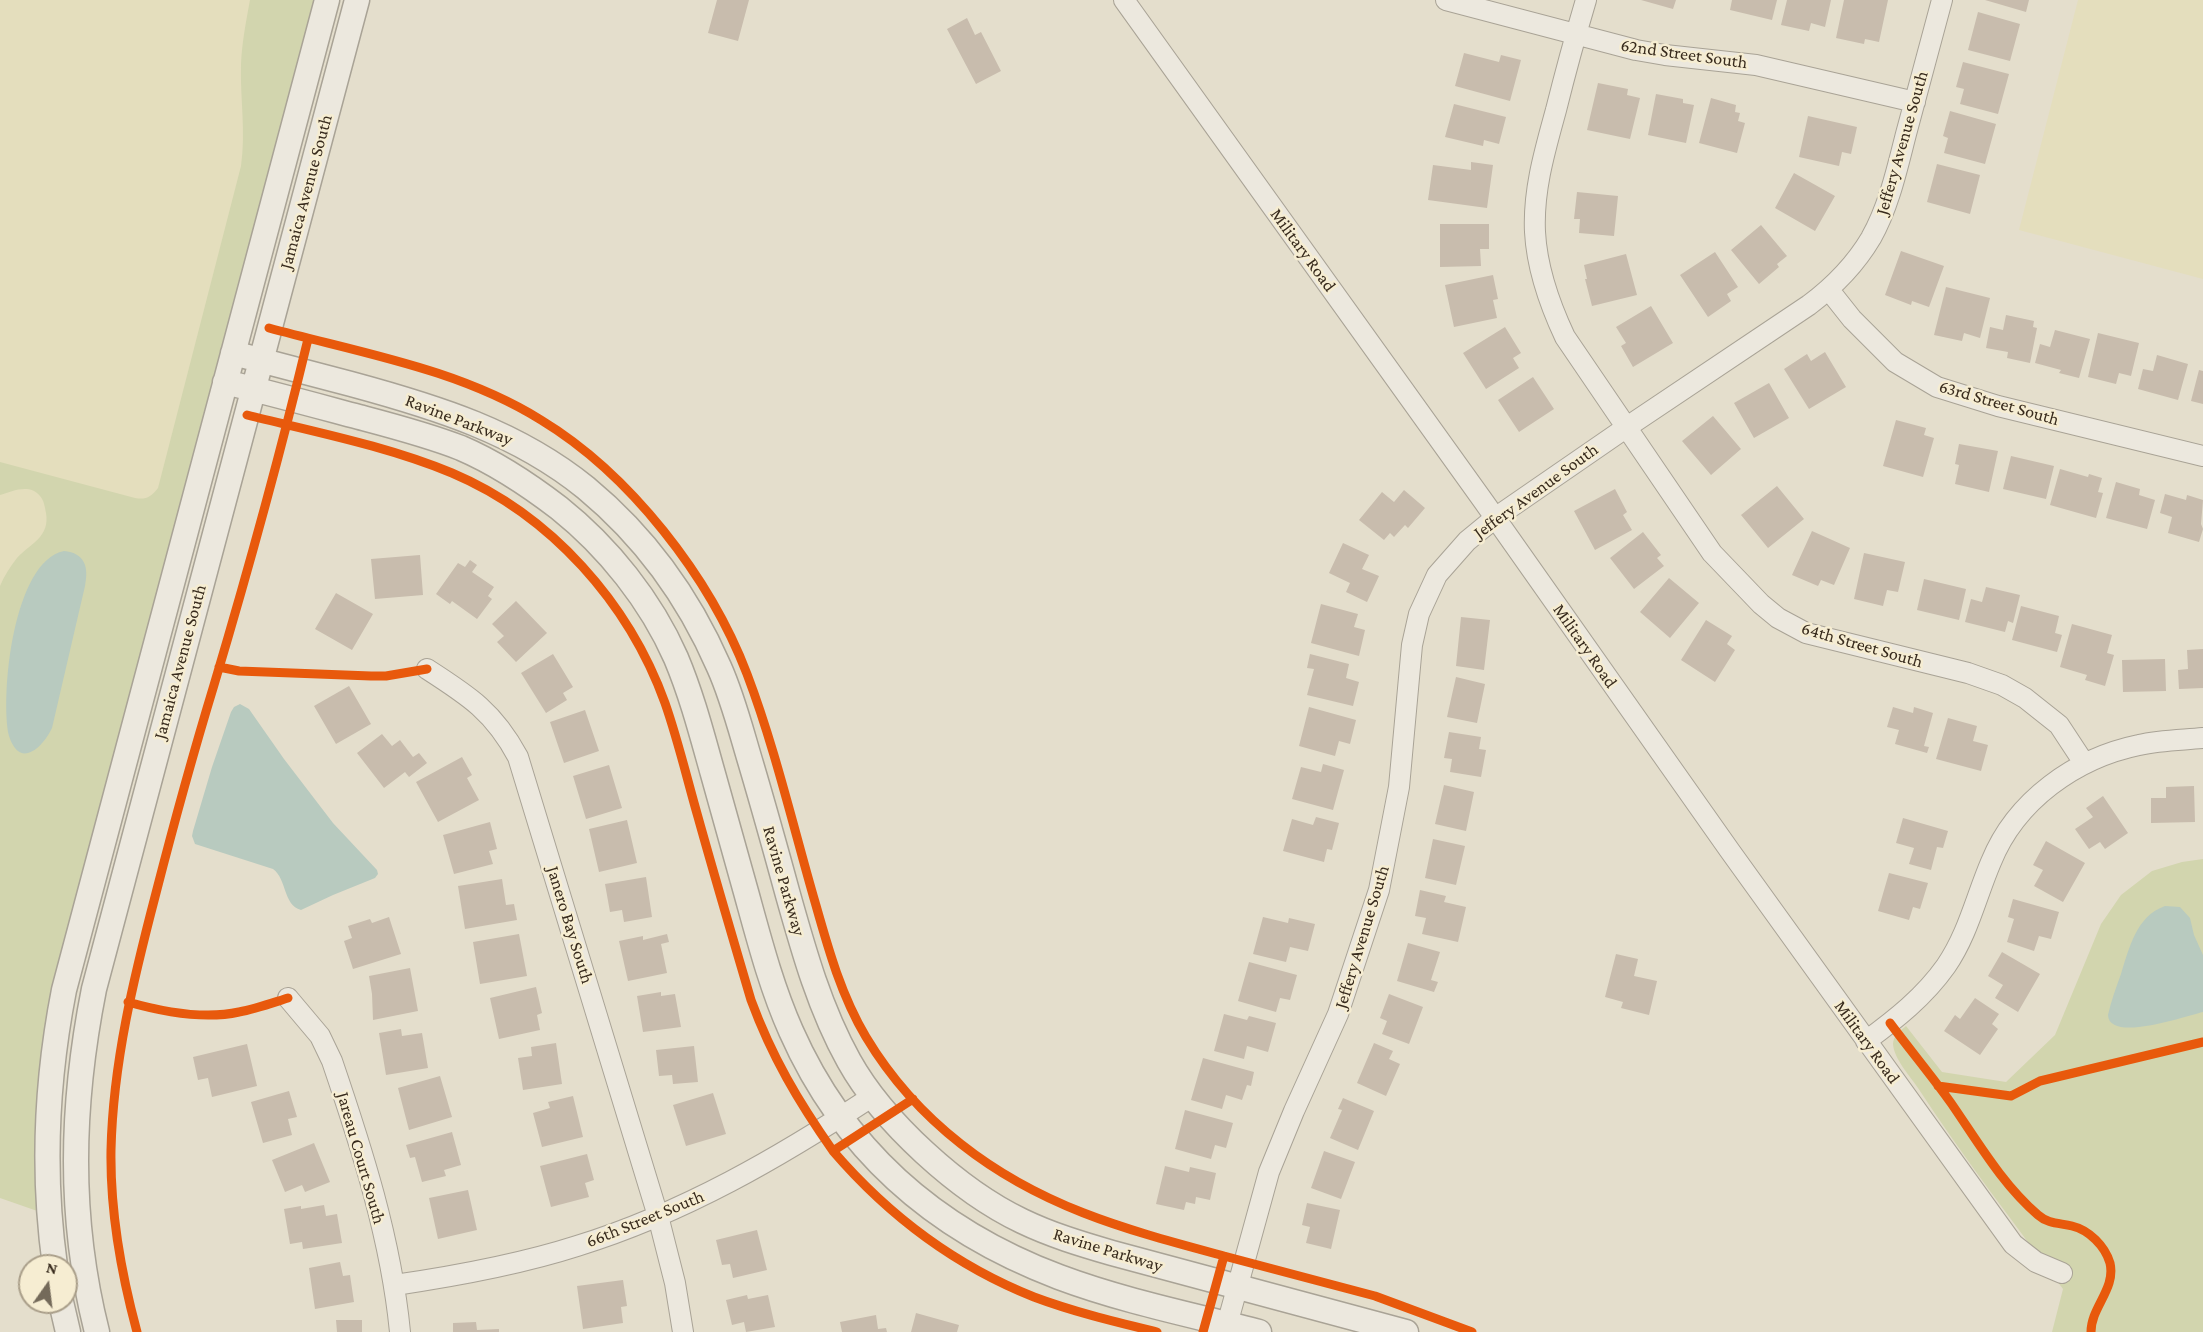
<!DOCTYPE html>
<style>
body{margin:0}
#map{position:relative;width:2203px;height:1332px;overflow:hidden;background:#e4decc;font-family:"Crimson Pro",serif}
canvas{display:block}
.north{position:absolute;left:18px;top:1254px;width:60px;height:60px;box-sizing:border-box;background:#f6edd2;border:2px solid #aa9f8a;border-radius:50%;rotate:14deg;font-size:16px;font-weight:700;line-height:24px;text-align:center;color:#382b1d}
.north::after{content:'';display:block;margin:auto;width:21px;height:27px;background:#746a5a;clip-path:polygon(50% 0,100% 100%,50% 72%,0 100%)}
</style>
<div id="map">
<canvas width="2203" height="1332"></canvas>
<div class="north">N</div>
</div>
<script>
const ctx = document.querySelector('canvas').getContext('2d');
ctx.lineJoin = 'round';
function paint(path, color) { ctx.fillStyle = color; ctx.fill(path, 'evenodd'); }
function stroke(path, color, width, dash) { ctx.strokeStyle = color; ctx.lineWidth = width; ctx.lineCap = dash ? 'butt' : 'round'; ctx.setLineDash(dash || []); ctx.stroke(path); }
function write(font, color, halo, rows, align = 'center') {
  ctx.font = font + ' "Crimson Pro",serif'; ctx.lineWidth = 5; ctx.setLineDash([]); ctx.textBaseline = 'middle'; ctx.strokeStyle = halo; ctx.fillStyle = color; for (const [text, x, y, turn = 0] of rows) {
    ctx.save(); ctx.translate(x, y); ctx.rotate((+turn || 0) * Math.PI / 180); ctx.textAlign = isNaN(turn) ? turn : align; if (halo) ctx.strokeText(text, 0, 0); ctx.fillText(text, 0, 0); ctx.restore();
  }
}
const farmland = new Path2D(`
 M0,0H319L0,1144Z
 M2078,0H2203V279L2019,230Z`);
const green = new Path2D(`
 M250,0H319L85,882L43,1213L0,1198V586C4,576 10,567 17,558C31,543 50,537 46,513C45,508 44,500 40,496C30,483 12,491 0,495V462L135,498C146,500 151,497 158,488L241,166C246,131 240,99 241,64C242,43 246,21 250,0Z
 M2203,859V1332H2052L2063,1289C2014,1223 1963,1157 1918,1088C1910,1076 1894,1059 1893,1044C1893,1036 1900,1031 1906,1026L1942,1072L2006,1082L2055,1035L2101,924L2121,895L2152,871L2182,862Z`);
const water = new Path2D(`
 M64,551C85,553 89,567 85,586L52,728C43,747 20,770 9,736C0,696 13,561 64,551Z
 M240,704L249,709L284,759L333,823L377,870L378,874L375,878L333,895L301,910C283,905 287,879 273,869L195,844L192,836L193,831L212,767L231,712L234,707Z
 M2165,906L2180,907L2190,918L2194,935L2203,955V1012C2186,1016 2109,1043 2108,1015C2111,1001 2116,988 2121,974C2129,949 2136,916 2165,906Z`);
const building = new Path2D(`
 M717,0H749L738,41L708,33Z
 M1641,0H1676L1673,9Z
 M1732,0H1777L1772,20L1730,10Z
 M1787,0H1831L1825,27L1811,23L1809,31L1781,25Z
 M1844,0H1888L1879,42L1865,39L1864,44L1836,38Z
 M1985,0H2029L2026,12Z
 M1978,12L2020,24L2010,61L1968,50Z
 M967,18L975,35L981,32L1001,71L976,84L947,29Z
 M1464,53L1499,62L1501,55L1521,60L1510,101L1455,86Z
 M1963,62L2009,74L1998,114L1960,104L1964,89L1956,87Z
 M1598,83L1628,89L1627,95L1640,98L1630,139L1587,130Z
 M1656,94L1683,99V103L1694,105L1686,143L1648,135Z
 M1711,98L1736,105L1735,112L1740,113L1738,121L1745,123L1737,153L1699,143Z
 M1454,104L1506,117L1499,144L1484,140L1483,146L1445,137Z
 M1950,111L1996,124L1985,164L1944,153L1948,138L1943,136Z
 M1808,116L1857,127L1851,154L1842,152L1839,166L1799,157Z
 M1471,162L1493,165L1487,208L1428,200L1433,165L1471,170Z
 M1937,164L1980,175L1970,214L1927,202Z
 M1794,173L1835,196L1815,231L1775,208Z
 M1577,192L1618,196L1614,236L1579,233L1580,219H1574Z
 M1440,224H1489V249H1480L1481,266L1440,267Z
 M1761,225L1787,256L1777,264L1779,267L1759,284L1731,250Z
 M1901,251L1944,266L1929,307L1912,301L1911,305L1885,295Z
 M1715,252L1738,287L1727,294L1731,301L1708,317L1680,275Z
 M1626,254L1637,295L1592,306L1585,279H1587L1584,265Z
 M1493,275L1498,299L1493,300L1497,318L1454,327L1445,285Z
 M1946,287L1990,298L1980,338L1964,333L1962,341L1934,335Z
 M1651,306L1673,343L1633,367L1621,346L1626,343L1616,327Z
 M2006,315L2034,321L2033,327L2037,328L2030,363L2007,358L2008,352L1986,348L1990,327L2003,330Z
 M1505,327L1521,353L1513,358L1519,368L1486,389L1463,353Z
 M2055,330L2090,339L2079,378L2059,373L2061,370L2035,363L2040,344L2050,347Z
 M2098,333L2139,343L2131,376L2119,373L2116,384L2088,377Z
 M1825,352L1846,387L1809,409L1784,369L1807,354L1811,361Z
 M2157,355L2188,364L2178,400L2138,389L2143,369L2153,371Z
 M2199,370L2203,371V404L2191,401Z
 M1533,377L1554,409L1519,432L1498,400Z
 M1769,383L1789,418L1754,438L1734,403Z
 M1713,416L1741,449L1711,475L1682,441Z
 M1896,420L1926,428L1924,435L1934,438L1923,477L1883,466Z
 M1959,444L1998,451L1989,492L1955,484L1959,465L1955,464Z
 M2011,456L2054,466L2046,499L2003,489Z
 M2060,469L2088,477L2089,474L2102,478L2098,492L2103,493L2096,518L2050,505Z
 M2116,482L2140,489L2139,495L2155,500L2147,529L2106,518Z
 M1777,486L1804,519L1768,548L1741,515Z
 M1615,489L1627,512L1623,515L1632,530L1595,550L1574,511Z
 M1404,490L1425,508L1408,528L1405,525L1394,537L1390,533L1384,540L1359,520L1382,492L1394,502Z
 M2165,494L2186,500L2187,495L2203,500L2201,524L2203,529L2199,542L2168,533L2172,517L2160,513Z
 M1812,531L1850,548L1834,585L1821,580L1818,586L1792,575Z
 M1643,532L1661,555L1657,558L1664,566L1634,589L1610,558Z
 M1343,543L1369,555L1362,569L1379,576L1367,602L1346,592L1350,583L1329,573Z
 M1864,553L1905,562L1898,592L1887,590L1883,606L1854,599Z
 M420,555L423,595L375,599L371,559Z
 M470,560L477,565L472,572L494,587L488,596L492,599L477,619L452,601L450,604L436,594L458,563L465,567Z
 M1669,578L1699,603L1670,638L1640,612Z
 M1924,579L1966,589L1959,620L1917,610Z
 M1986,587L2020,595L2013,623L2008,621L2005,632L1965,622L1971,599L1982,602Z
 M336,593L373,614L352,650L315,629Z
 M516,601L547,633L516,662L497,642L504,636L492,624Z
 M1321,604L1358,614L1354,627L1365,630L1359,656L1311,643Z
 M2021,606L2059,616L2055,633L2062,635L2057,652L2012,640Z
 M1461,617L1490,620L1484,670L1456,666Z
 M1706,620L1732,636L1727,644L1735,650L1715,682L1681,660Z
 M2072,624L2112,635L2107,653L2114,655L2105,686L2085,680L2087,675L2060,667Z
 M2203,649V688L2179,689L2178,670L2188,669L2187,650Z
 M553,654L573,687L563,693L567,700L546,713L521,673Z
 M1310,654L1349,664L1346,678L1359,682L1353,706L1307,695L1314,669L1307,668Z
 M2165,659L2166,691L2123,692L2122,660Z
 M1456,677L1485,684L1477,723L1447,717Z
 M349,686L371,724L336,744L314,706Z
 M1309,707L1356,720L1350,744L1339,741L1335,756L1299,746Z
 M1893,707L1913,713L1914,707L1933,713L1924,746L1929,747L1927,753L1895,744L1899,730L1887,727Z
 M585,710L599,751L564,763L550,722Z
 M1948,718L1977,726L1973,741L1988,745L1981,771L1936,759Z
 M1449,732L1481,737L1479,749L1486,750L1481,777L1450,772L1452,759L1444,758Z
 M382,734L392,746L400,740L413,757L419,753L427,763L409,777L405,772L384,788L357,753Z
 M462,757L472,775L467,778L479,800L438,822L416,782Z
 M1323,764L1344,770L1333,810L1292,799L1301,767L1321,772Z
 M609,765L622,808L586,819L573,776Z
 M1444,785L1474,792L1466,831L1435,824Z
 M2194,786L2195,822L2151,823V798H2166V787Z
 M2103,796L2128,833L2105,849L2100,842L2089,849L2075,829L2093,817L2086,808Z
 M1316,817L1339,823L1332,850L1327,849L1324,862L1283,851L1292,819L1313,825Z
 M1903,818L1948,831L1943,848L1937,847L1931,870L1909,864L1914,848L1896,843Z
 M627,820L637,863L599,872L589,829Z
 M490,822L497,849L489,851L493,864L454,874L443,835Z
 M1433,839L1465,846L1456,885L1425,878Z
 M2046,841L2085,863L2063,902L2034,886L2043,870L2033,865Z
 M1889,873L1928,883L1920,909L1913,907L1909,920L1878,911Z
 M646,877L652,917L624,922L622,910L610,912L605,884Z
 M502,879L506,905L514,904L517,920L465,929L458,886Z
 M1420,890L1446,896L1444,902L1466,907L1458,942L1422,934L1426,918L1415,916Z
 M2013,899L2059,912L2051,939L2039,936L2034,951L2007,942L2014,919L2008,917Z
 M389,917L401,954L353,969L344,941L352,938L348,926L370,919L372,923Z
 M1263,917L1288,923L1289,918L1315,924L1308,951L1290,947L1286,962L1253,954Z
 M519,934L527,976L480,984L473,942Z
 M667,934L669,942L661,944L667,973L628,981L619,941L643,936V940Z
 M1408,943L1440,952L1431,980L1438,982L1434,992L1397,981Z
 M2002,952L2040,974L2018,1012L1995,998L2003,985L1988,976Z
 M1616,954L1638,959L1634,976L1657,981L1649,1015L1621,1008L1623,1002L1605,997Z
 M1249,962L1297,975L1290,1000L1280,998L1276,1012L1238,1001Z
 M410,968L418,1011L373,1020L372,994L369,976Z
 M536,987L542,1013L537,1015L540,1030L499,1039L490,998Z
 M661,992V996L675,994L681,1027L643,1032L637,996Z
 M1389,994L1423,1007L1409,1044L1382,1034L1387,1021L1380,1018Z
 M1975,998L1999,1014L1992,1024L1998,1029L1980,1055L1944,1031L1955,1015L1960,1019Z
 M1224,1014L1247,1020L1249,1016L1276,1023L1268,1052L1247,1046L1244,1059L1214,1051Z
 M401,1029L402,1036L422,1033L428,1068L386,1075L379,1033Z
 M556,1043L562,1084L523,1090L518,1058L532,1056L531,1047Z
 M1374,1043L1393,1051L1389,1059L1400,1064L1386,1096L1357,1083Z
 M247,1044L257,1086L212,1097L208,1078L198,1080L193,1057Z
 M694,1046L698,1082L673,1084L672,1075L659,1076L656,1050Z
 M1203,1058L1254,1072L1251,1086L1247,1085L1242,1100L1226,1095L1222,1109L1191,1100Z
 M440,1076L452,1117L409,1130L398,1088Z
 M289,1091L297,1117L288,1119L292,1135L263,1143L251,1102Z
 M713,1093L726,1134L686,1146L673,1105Z
 M573,1096L583,1137L542,1147L533,1113L550,1108L548,1102Z
 M1343,1098L1374,1111L1358,1150L1330,1138L1342,1110L1338,1109Z
 M1185,1110L1233,1123L1226,1148L1215,1145L1211,1159L1175,1149Z
 M452,1132L461,1165L444,1170L446,1176L422,1182L415,1157L410,1158L406,1145Z
 M314,1143L330,1182L305,1192L302,1185L285,1192L272,1160Z
 M1324,1151L1355,1162L1341,1199L1311,1188Z
 M587,1154L594,1180L585,1183L589,1197L551,1207L540,1166Z
 M1165,1166L1189,1172L1190,1167L1216,1173L1210,1200L1196,1197L1195,1204L1186,1202L1184,1210L1156,1204Z
 M468,1190L477,1230L438,1239L429,1198Z
 M1307,1203L1340,1210L1331,1249L1306,1243L1310,1227L1302,1225Z
 M324,1205L326,1216L337,1214L342,1243L303,1249L302,1242L290,1244L284,1209L301,1206V1209Z
 M757,1230L767,1270L733,1278L730,1264L722,1265L716,1240Z
 M340,1262L343,1276L350,1275L354,1302L315,1309L309,1268Z
 M623,1280L627,1306L621,1307L623,1323L583,1329L577,1286Z
 M747,1295L748,1299L768,1295L775,1327L746,1332L744,1322L732,1325L726,1300Z
 M916,1313L959,1325L957,1332H911Z
 M876,1315L878,1329L886,1328L887,1332H842L840,1322Z
 M336,1320H362V1332H337Z
 M476,1322L477,1330L499,1329V1332H453V1323Z`);
const minor = new Path2D(`
 M1124,0L1484,502L1730,851L2013,1244L2036,1262L2062,1273
 M1446,0L1636,50L1665,55L1756,65L1915,102
 M1586,0C1575,37 1565,74 1556,110C1545,150 1533,190 1535,232C1537,269 1549,303 1565,337L1712,553L1761,604L1778,618L1806,633L1968,673L2002,685L2025,698L2059,725L2084,763
 M1829,290L1852,319L1895,362L1937,387L1998,406L2203,456
 M427,669C469,696 494,712 518,757L658,1216L675,1283L683,1332
 M288,998L320,1036L332,1061C362,1149 391,1239 400,1332
 M1866,1041C1896,1019 1924,997 1946,966C1968,934 1976,897 1991,862C2016,800 2076,758 2139,745C2160,740 2182,740 2203,738
 M395,1285C456,1276 518,1265 577,1246C684,1213 780,1157 873,1096
 M1225,1332L1269,1172L1294,1111L1338,1014L1379,890L1399,787L1412,645L1419,614L1437,575L1467,541L1495,518L1627,427L1809,305C1833,287 1855,265 1871,238C1889,206 1897,169 1906,134C1918,89 1930,45 1942,0`);
const tertiary = new Path2D(`
 M233,353C272,363 312,374 351,384C436,407 517,432 586,488C644,536 689,598 719,667C733,698 741,731 751,764C764,808 776,851 788,895C804,952 820,1009 849,1061C883,1122 959,1191 1022,1221C1051,1235 1081,1244 1112,1253L1406,1332
 M225,382C270,393 314,405 359,417C393,426 428,435 461,448C496,463 529,485 559,508C608,547 651,601 676,658C692,696 702,735 713,774C724,814 735,853 746,892C759,939 771,986 791,1031C844,1151 937,1231 1059,1277C1123,1301 1192,1315 1259,1332
 M55,1266C42,1173 46,1082 64,990L327,0
 M61,1302L68,1332
 M97,1332C68,1217 71,1105 94,989L357,0`);
const cycleway = new Path2D(`
 M269,328C361,353 459,369 541,420C630,474 710,577 747,674C775,748 793,826 815,902C828,948 841,995 866,1037C890,1077 924,1115 961,1144C1042,1208 1128,1230 1224,1256
 M247,415C315,432 387,446 452,473C551,515 629,603 665,703C678,740 687,779 698,817C715,878 733,939 751,1000C772,1057 798,1101 833,1151L913,1099
 M219,667L239,671L371,676H386L427,669
 M128,1002C163,1012 203,1020 239,1012C255,1009 272,1003 288,998
 M1890,1023C1910,1050 1932,1076 1951,1103C1978,1142 2002,1184 2038,1215C2048,1224 2060,1223 2072,1226C2089,1230 2105,1246 2110,1263C2116,1289 2091,1307 2091,1332
 M1938,1086L2011,1096L2040,1081L2203,1042
 M833,1151C888,1215 956,1266 1034,1297C1074,1312 1116,1322 1157,1332
 M137,1332C121,1273 110,1211 111,1150C113,1062 134,977 156,893C174,823 193,754 214,685C248,571 280,455 308,339
 M1203,1332L1224,1256L1375,1296L1472,1332`);
const streetNames = [
 ["62nd Street South",1684,54,8],
 ["Jeffery Avenue South",1902,143,-74],
 ["Jamaica Avenue South",306,192,-75],
 ["Military Road",1303,250,54],
 ["63rd Street South",1999,403,16],
 ["Ravine Parkway",459,420,21],
 ["Jeffery Avenue South",1536,491,-36],
 ["64th Street South",1862,645,16],
 ["Military Road",1585,646,55],
 ["Jamaica Avenue South",180,662,-75],
 ["Ravine Parkway",784,881,74],
 ["Janero Bay South",570,925,73],
 ["Jeffery Avenue South",1362,937,-73],
 ["Military Road",1867,1042,54],
 ["Jareau Court South",361,1158,74],
 ["66th Street South",645,1219,-22],
 ["Ravine Parkway",1108,1250,17]
];
paint(farmland, '#e4debd');
paint(green, '#d2d5ae');
paint(water, '#b8cabf');
paint(building, '#c8bcad');
stroke(minor, '#a9a396', 22);
stroke(tertiary, '#a9a396', 27);
stroke(minor, '#ece8de', 20);
stroke(tertiary, '#ece8de', 24);
stroke(cycleway, '#e8590c', 9);
write('18px', '#382b1d', '#f6edd2', streetNames);
</script>
